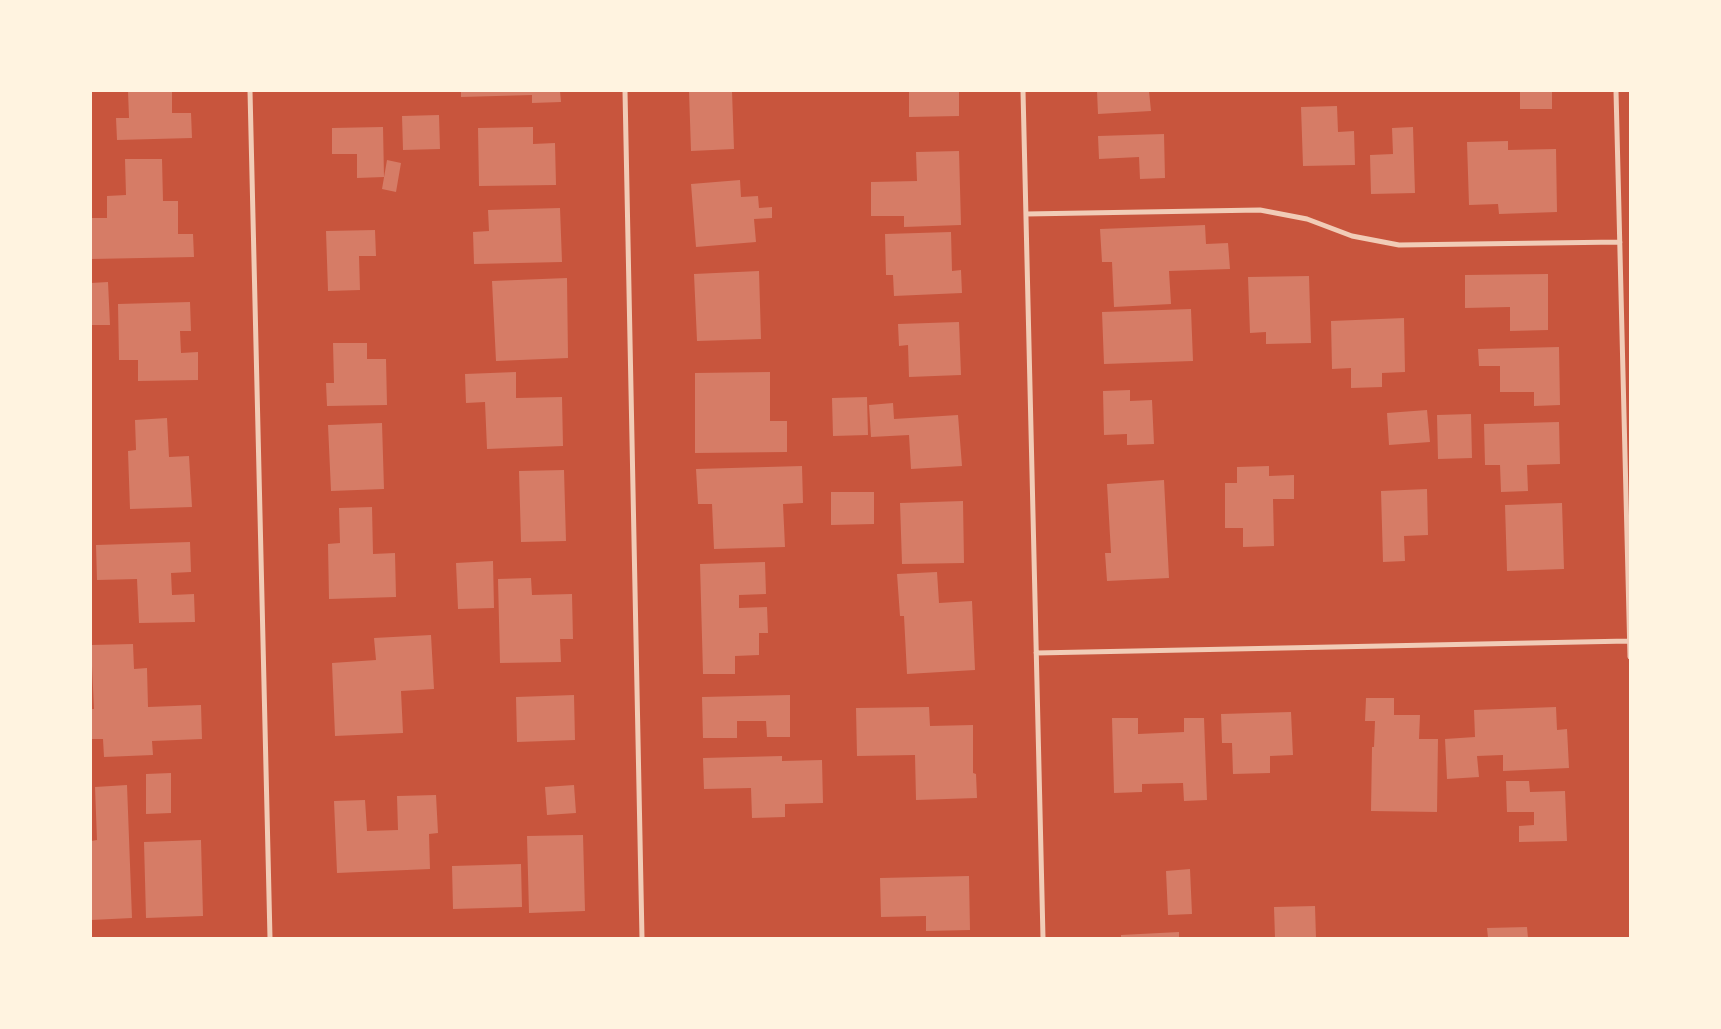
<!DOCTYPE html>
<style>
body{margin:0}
#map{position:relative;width:1721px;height:1029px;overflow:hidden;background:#c8553d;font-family:"Roboto Serif",serif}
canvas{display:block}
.frame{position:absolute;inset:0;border:92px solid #fff3e0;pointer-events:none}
</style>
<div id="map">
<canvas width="1721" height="1029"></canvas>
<div class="frame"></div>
</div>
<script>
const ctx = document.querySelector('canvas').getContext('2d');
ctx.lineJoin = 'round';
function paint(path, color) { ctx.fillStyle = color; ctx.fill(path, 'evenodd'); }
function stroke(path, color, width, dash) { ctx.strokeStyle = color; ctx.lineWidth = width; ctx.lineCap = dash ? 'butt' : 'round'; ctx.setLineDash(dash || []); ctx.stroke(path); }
const building = new Path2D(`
 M128,91H172V113H191L192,138L117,140L116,118H129Z
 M461,91H560L561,102L532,103V95L461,97Z
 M689,91H732L734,149L691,151Z
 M909,91H959V116L909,117Z
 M1097,91H1149L1151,111L1098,114Z
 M1520,91H1552V109H1520Z
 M1337,106L1338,132L1354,131L1355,165L1303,166L1301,107Z
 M439,115L440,149L403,150L402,116Z
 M383,127L384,177L357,178V154H332V128Z
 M533,127V144L555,143L556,185L479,186L478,128Z
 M1413,127L1415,193L1371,194L1370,155L1393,154L1392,128Z
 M1164,134L1165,178L1140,179L1139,157L1099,159L1098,136Z
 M1508,141V150L1556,149L1557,212L1499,214L1498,204L1469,205L1467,142Z
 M959,151L961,225L904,227V216H871V182L917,181L916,152Z
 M125,159H162L163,201H178V234H193L194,257L91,259V218H107V196L126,195Z
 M387,160L401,163L396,192L382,189Z
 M740,180L741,197L758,196L759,208L772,207V218L754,219L756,242L696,247L691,184Z
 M560,208L562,262L474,264L473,232L489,231L488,210Z
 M1205,225L1206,244L1228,243L1230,269L1169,271L1171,304L1114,307L1112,262H1102L1100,229Z
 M375,230L376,256H359L360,290L328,291L326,231Z
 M951,232L952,271L961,270L962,293L894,296L893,275H886L885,234Z
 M759,271L761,339L697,341L694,274Z
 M1548,274V330L1510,331V307L1465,308V275Z
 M1309,276L1311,343L1266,344V332L1250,333L1248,277Z
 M567,278L568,358L496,361L492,281Z
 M108,282L110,325H91V283Z
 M190,302L191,331H180L181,353L198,352V380L138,381V360H119L118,304Z
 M1191,309L1193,361L1104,364L1102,312Z
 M1404,318L1405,372L1382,373V387L1351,388V368L1332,369L1331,321Z
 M959,322L961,375L909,377L908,345L899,346L898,324Z
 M333,343H367V359H386L387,405L327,406L326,383H334Z
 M1559,347L1560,405L1534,406V392H1500V366H1479L1478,349Z
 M516,372V398L562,397L563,446L487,449L485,402L466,403L465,374Z
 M770,372V421H787V452L695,453V373Z
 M1130,390V401L1152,400L1154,444L1127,445V434L1104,435L1103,391Z
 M867,397L868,435L833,436L832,398Z
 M893,403L894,419L958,415L962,466L911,469L909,435L871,437L869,405Z
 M1427,410L1430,442L1389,445L1387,413Z
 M1471,414L1472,458L1438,459L1437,415Z
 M167,418L169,457L189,456L192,507L130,509L128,451L136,450L135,420Z
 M1559,422L1560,464L1527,465L1528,491L1501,492L1500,465H1485L1484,424Z
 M382,423L384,489L331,491L328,425Z
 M802,466L803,503L783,504L785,547L714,549L712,504H698L696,469Z
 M1269,466V476L1294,475V499H1273L1274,546L1243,547V528H1225V483H1237V467Z
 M564,470L566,541L521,542L519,471Z
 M1164,480L1169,578L1107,581L1105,553H1111L1107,484Z
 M1427,489L1428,535L1404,536L1405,561L1383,562L1381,491Z
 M831,492H874V524L831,525Z
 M963,501L964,563L902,564L900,503Z
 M1562,503L1564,569L1507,571L1505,505Z
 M372,507L373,554L395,553L396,597L329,599L328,544L340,543L339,508Z
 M190,542L191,572L171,573L172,595L194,594L195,622L139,623L137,579L97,580L96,545Z
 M493,561L494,608L458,609L456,563Z
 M765,562L766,594L739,595V608L767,607L768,633H759V655L735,656V674H703L700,564Z
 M937,572L939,603L972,601L975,670L907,674L904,616H900L897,574Z
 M531,578L532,595L572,594L573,639H560L561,662L500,663L498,579Z
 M431,635L434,689L401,691L403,733L335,736L332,663L376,660L374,638Z
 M133,644L134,669L147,668L148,707L201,705L202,739L152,741L153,755L104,757L103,739H91V709H94L91,645Z
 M574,695L575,740L517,742L516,697Z
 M790,695V737H767L766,721H737V738H703L702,697Z
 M1366,698H1394V715H1420L1419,739H1438L1437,812L1371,811L1372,747H1374L1375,721H1365Z
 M929,707L930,726L973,725V773L976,774L977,798L916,800L915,755L857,756L856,708Z
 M1556,707L1557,730L1567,729L1569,768L1503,771V755L1477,756L1479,777L1447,779L1445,739L1475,737L1474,710Z
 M1291,712L1293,755L1270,756V773L1233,774L1232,743H1222L1221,714Z
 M1112,718H1138V734L1184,732V718H1204L1207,800L1184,801L1183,783L1142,784V792L1114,793Z
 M782,756V761L822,760L823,803L785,804V817L752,818L751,788L704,789L703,758Z
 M171,773V813L146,814V774Z
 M1506,781H1529L1530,792L1565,791L1567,841L1519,842V826L1534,825V812H1507Z
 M127,785L132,918L91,920V841L97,840L95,787Z
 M574,785L576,813L547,815L545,787Z
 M436,795L438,833L429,834L430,869L337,873L334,801L365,800L367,831L398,830L397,796Z
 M583,835L585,911L529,913L527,836Z
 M201,840L203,916L146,918L144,842Z
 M521,864L522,907L453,909L452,866Z
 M1190,869L1192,914L1168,915L1166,871Z
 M969,876L970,930L926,931V916L881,917L880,878Z
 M1315,906L1316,938H1275L1274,907Z
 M1527,927L1528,938H1488L1487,928Z
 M1179,932V938H1121V935Z`);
const minor = new Path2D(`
 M250,91L270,938
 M625,91L642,938
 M1023,91L1043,938
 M1616,91L1630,657
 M1026,214L1260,210L1307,219L1352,236L1399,245L1620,242
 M1036,653L1629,641`);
paint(building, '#d67c66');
stroke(minor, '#f1ccb7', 5);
</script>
